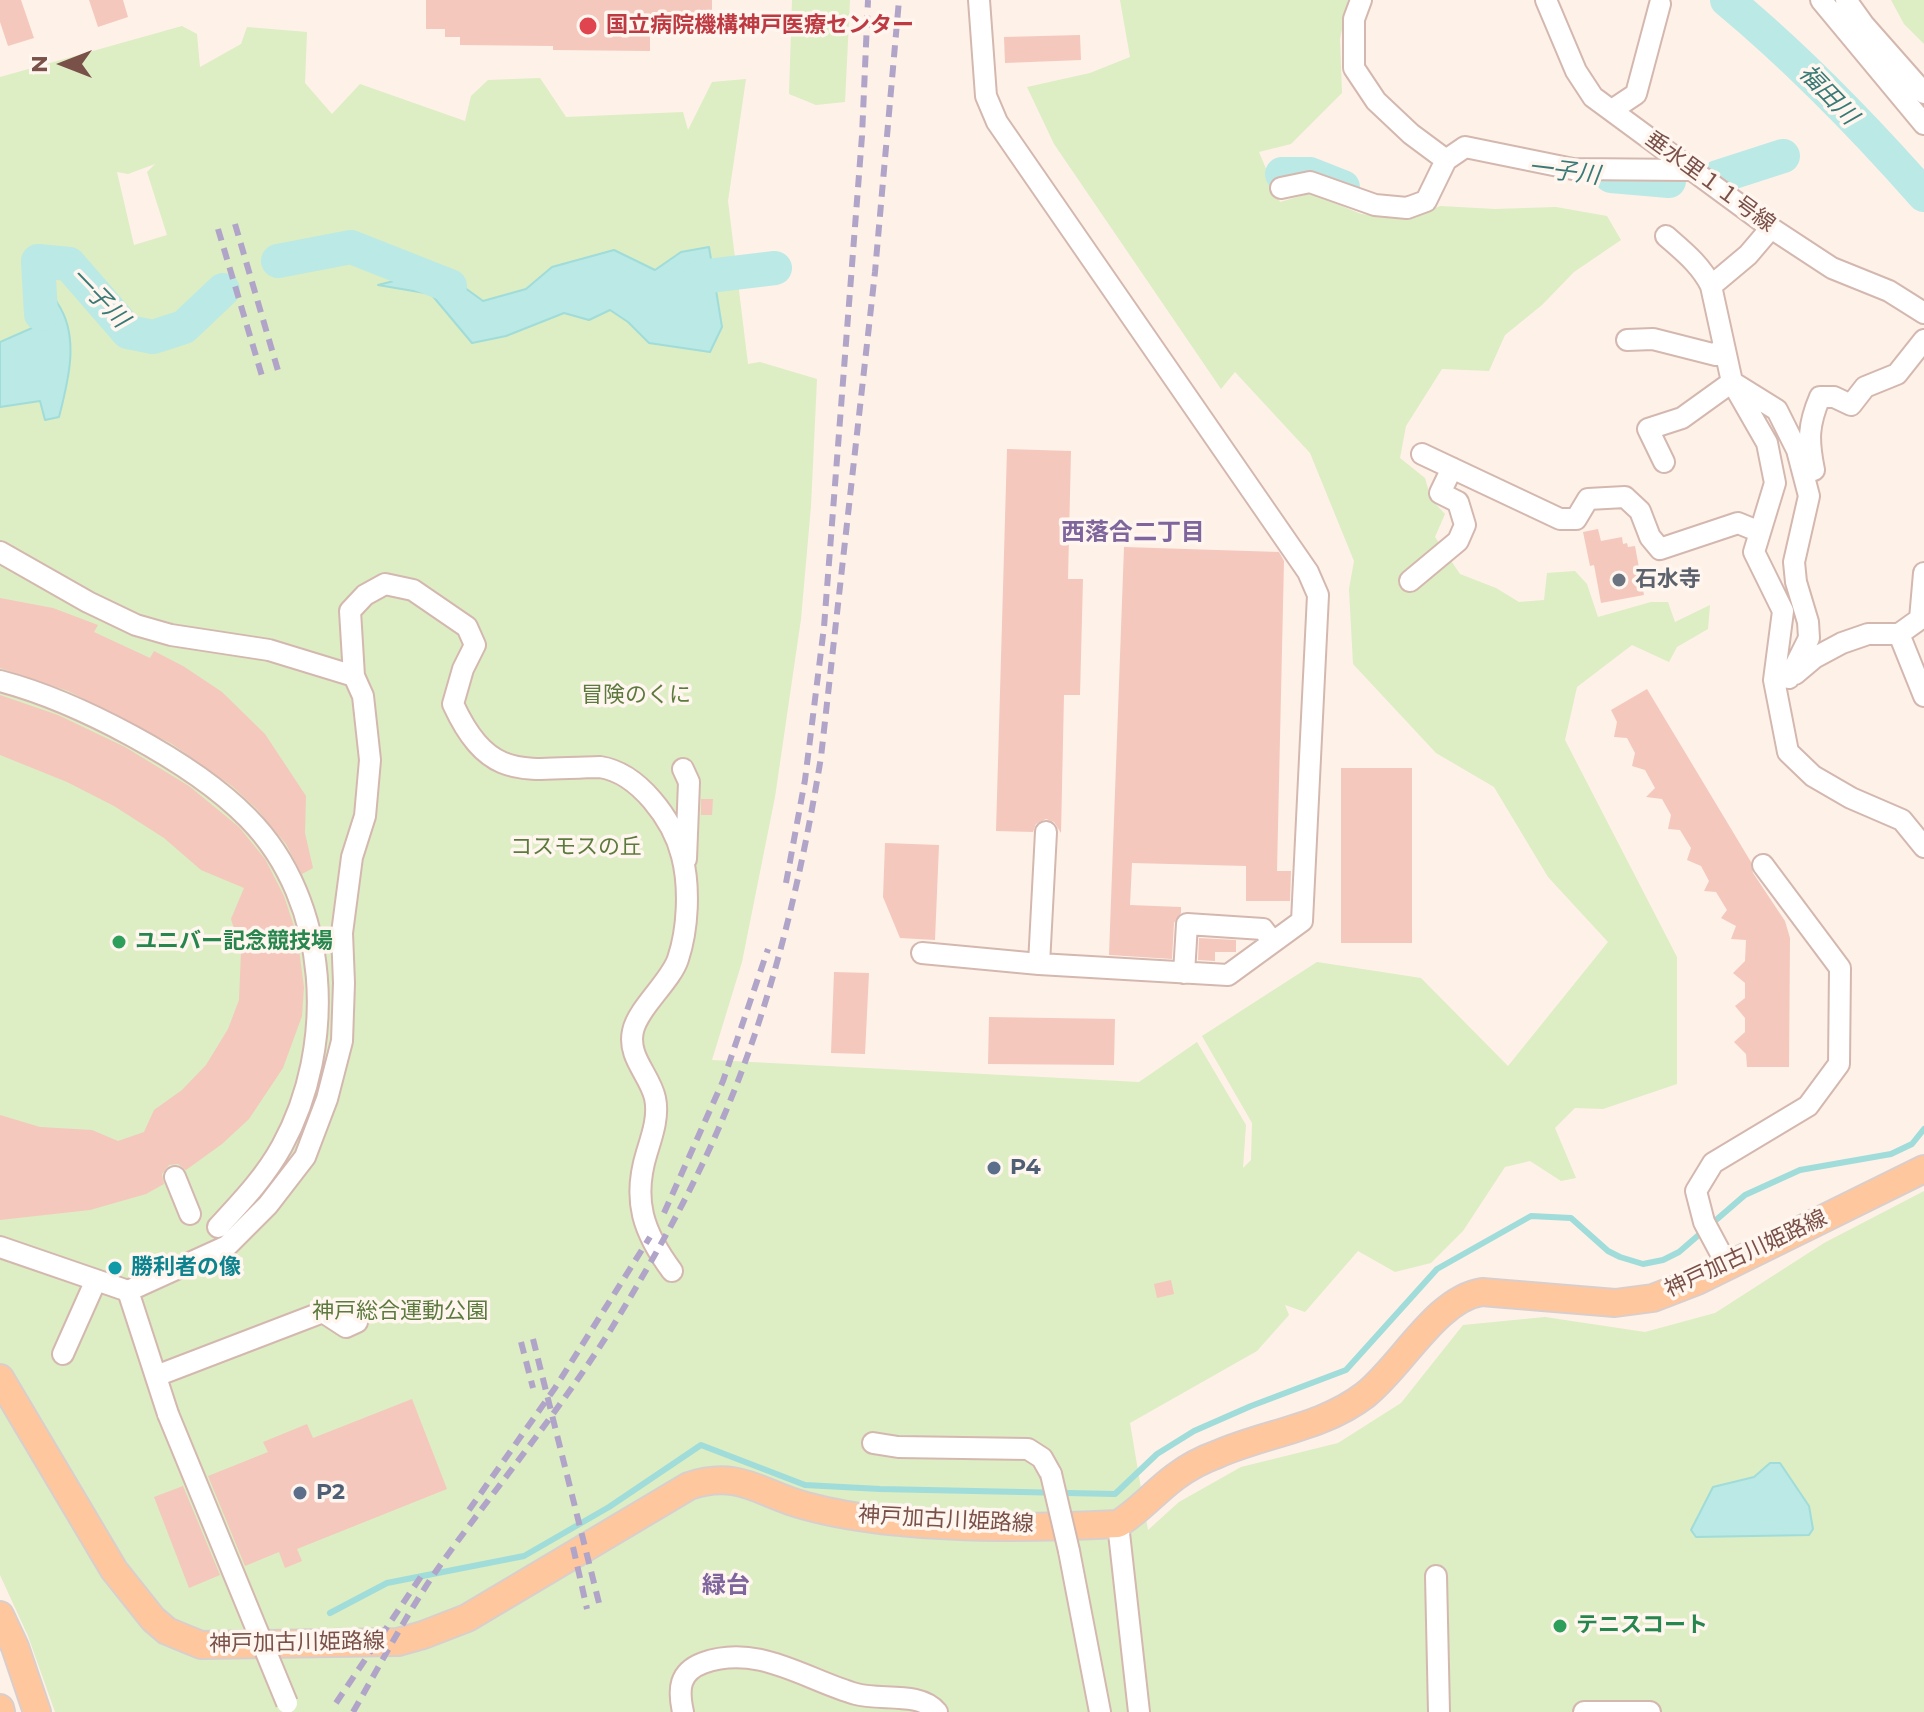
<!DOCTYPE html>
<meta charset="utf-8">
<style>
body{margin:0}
#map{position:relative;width:1924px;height:1712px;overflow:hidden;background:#fef1e8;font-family:Montserrat,sans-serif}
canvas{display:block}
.north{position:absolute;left:24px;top:24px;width:80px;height:80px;-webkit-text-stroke:6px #fff6ef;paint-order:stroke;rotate:270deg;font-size:22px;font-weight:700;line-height:32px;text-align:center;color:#7a5149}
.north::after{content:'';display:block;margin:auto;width:28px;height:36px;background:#7a5149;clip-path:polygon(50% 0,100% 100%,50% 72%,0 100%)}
</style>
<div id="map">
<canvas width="1924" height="1712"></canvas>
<div class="north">N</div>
</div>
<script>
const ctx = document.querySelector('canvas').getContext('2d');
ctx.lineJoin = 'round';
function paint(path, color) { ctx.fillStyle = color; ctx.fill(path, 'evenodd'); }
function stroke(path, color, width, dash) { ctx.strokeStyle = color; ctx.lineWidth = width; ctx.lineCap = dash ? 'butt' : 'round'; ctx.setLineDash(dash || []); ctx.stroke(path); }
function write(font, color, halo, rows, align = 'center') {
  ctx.font = font + ' Montserrat,"Noto Sans JP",sans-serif'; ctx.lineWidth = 7; ctx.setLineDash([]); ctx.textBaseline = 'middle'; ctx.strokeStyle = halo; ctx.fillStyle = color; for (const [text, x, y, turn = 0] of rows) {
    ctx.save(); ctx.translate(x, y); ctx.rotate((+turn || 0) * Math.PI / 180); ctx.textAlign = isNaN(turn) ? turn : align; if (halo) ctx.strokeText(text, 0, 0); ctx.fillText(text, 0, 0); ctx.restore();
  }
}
const green = new Path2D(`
 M792,0H850L845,102L816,105L789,94Z
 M1120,0H1348L1340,39L1342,93L1291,144L1259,152L1280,202L1311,193L1361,214L1410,219L1440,206L1495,209L1556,207L1607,216L1621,240L1574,272L1542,305L1505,335L1489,371L1442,369L1406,426L1400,458L1425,478L1431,499L1445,514L1435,537L1460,574L1496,588L1519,602L1544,600L1547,573L1575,571L1587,584L1598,617L1651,602H1668L1675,622L1710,605L1708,629L1677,647L1669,662L1632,645L1577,687L1565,740L1677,957V1084L1603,1109L1575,1108L1555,1128L1576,1178L1561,1181L1530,1161L1505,1167L1463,1231L1431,1263L1395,1272L1358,1251L1305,1312L1285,1305L1289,1315L1257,1351L1130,1423L1148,1530L1179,1502L1241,1467L1338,1443L1401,1403L1463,1325L1545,1317L1645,1332L1715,1313L1824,1243L1924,1191V1712H55L28,1636L0,1575V407L41,400L59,417L69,375V330L64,313L50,289L32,279L38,302L32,328L0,342V77L182,26L197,34L200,67L241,44L247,27L307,32L305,83L332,114L360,84L465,121L471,96L488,80L540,78L566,117L683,112L688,130L712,82L746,79L728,201L748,364L760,362L817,379L811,506L801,619L775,797L742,962L712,1060L1139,1082L1197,1042L1246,1125L1243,1168L1251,1160L1252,1123L1202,1036L1317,962L1421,978L1508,1066L1608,942L1548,877L1494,787L1436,753L1353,664L1349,589L1354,561L1310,453L1235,372L1221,389L1054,144L1027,87L1090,73L1130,57ZM155,164L147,172L167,235L134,245L117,172L128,174ZM708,247L722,327L649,343L628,322L610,310L589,320L564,313L472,342L431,294L461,285L483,301L526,289L552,267L613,250L655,270L681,252Z
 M1891,0H1924V44L1904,24Z`);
const water = new Path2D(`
 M709,247L722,327L710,352L649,343L628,322L610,310L589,320L564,313L506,336L472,343L431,294L378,285L429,272L461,285L483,301L526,289L552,267L614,250L655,270L681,252Z
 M33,260L42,274V285C51,289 53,295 58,304C80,337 68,382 59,417L45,420L40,401L0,407V342L32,328L38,302L32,279Z
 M1770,1463H1780L1809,1506L1813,1529L1809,1535L1696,1537L1691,1530L1713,1487L1754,1477Z`);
const stream = new Path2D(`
 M330,1613L387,1583L524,1556L609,1507L701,1445L805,1485L880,1489L1115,1494L1157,1454L1194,1431L1251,1406L1346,1370L1437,1269L1531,1216L1571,1218L1608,1251L1620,1257L1643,1264L1663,1260L1679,1252L1745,1195L1800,1170L1891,1154L1912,1144L1924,1129`);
const river = new Path2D(`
 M1727,0C1798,59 1863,126 1924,195
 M1282,174H1310L1343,187
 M1611,176L1669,181
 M1718,177L1783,156
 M278,261L351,247L450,286
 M700,277L775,268
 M41,314L38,261L69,264L128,332L153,337L184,327L223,290`);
const building = new Path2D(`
 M0,0H21L34,38L8,46L0,22Z
 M89,0H123L128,17L98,27Z
 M426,0H712V17H650V51L553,50V46L460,45V37H445V29H426Z
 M1080,35L1081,60L1005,63L1004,37Z
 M1007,449L1071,451L1068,579H1083L1080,695H1064L1061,833L1054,822L1046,819L1036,824L1033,832L996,831Z
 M1598,529L1601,541L1622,537L1623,544L1627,543L1628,547L1635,546L1644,595L1601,603L1594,565L1590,566L1583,532Z
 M1124,547L1279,552L1284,561L1277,871H1291L1290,901H1246V866L1132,863L1130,905L1181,907V913L1174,923L1172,959L1109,955Z
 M0,598L53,608L98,625L94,632L150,658L154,651L183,666L222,692L265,734L306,796L305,833L313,868L302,874L286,844L257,809L232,786L172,744L68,691L0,668Z
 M1647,689L1751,862L1753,873L1785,921L1790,938L1789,1067H1747L1746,1054L1734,1042L1745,1032V1018L1735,1006L1745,998V983L1733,973L1745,961L1746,940L1731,939L1736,926L1721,918L1727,910L1716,892L1704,891L1709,881L1701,866L1687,860L1691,848L1680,830L1668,829L1671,815L1662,799L1646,797L1655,788L1645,770L1632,766L1635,753L1627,738L1614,737L1617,722L1611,710Z
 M0,695L58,715L125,747L189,786L239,827L265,859L284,896L297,935L304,987L302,1016L283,1068L249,1119L222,1144L186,1170L178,1164L169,1165L162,1174L164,1184L146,1194L90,1210L0,1220V1115L40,1127L92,1130L118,1141L144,1132L154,1110L182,1090L206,1065L228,1029L239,1000L241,952L231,919L244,888L201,870L164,838L114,806L67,782L0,755Z
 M1341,768H1412V943H1341Z
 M701,799H713L712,815H701Z
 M885,843L939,845L935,940L900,938L883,897Z
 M1199,938L1236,940V952H1215V961L1198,960Z
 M834,972L869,973L865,1054L831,1053Z
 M989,1017L1115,1019L1114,1065L988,1064Z
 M1171,1280L1174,1294L1157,1298L1154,1284Z
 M412,1399L447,1489L297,1549L302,1561L285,1568L279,1552L245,1566L208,1476L268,1452L263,1442L307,1424L313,1438Z
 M183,1486L220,1575L189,1588L154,1497Z`);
const minor = new Path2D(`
 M979,0L986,96L997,122L1308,572L1318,595L1302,921L1228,975L1039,964L1046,832
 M1361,0L1354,19V68L1376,101L1411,134L1446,160
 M1546,0L1576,71L1593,97L1771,228L1832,268L1889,291L1924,313
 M1821,0L1924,124
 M1846,0L1864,25L1924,93
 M1612,110L1636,94L1660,4
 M1281,188L1310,182L1375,205L1407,208L1426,201L1446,160L1465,147L1573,169L1692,170
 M1771,228L1748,255L1711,286L1732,382L1767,443L1775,483L1754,552L1783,611L1774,680L1788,752L1813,776L1851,798L1902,820L1924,847
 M1666,236C1683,251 1701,265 1711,286
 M1627,340L1653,339L1716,355L1724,345
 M1422,454L1560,519H1576L1588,499L1625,497L1640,511L1650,537L1660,549L1738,523L1760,532
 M1664,462L1648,429L1682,418L1732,382L1777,410L1797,450L1809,496L1794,562L1796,582L1808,622L1809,638L1789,678
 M1814,470C1808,440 1808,425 1820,397H1834L1851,405L1865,387L1897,374L1924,340
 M0,552L88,602L136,625L171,635L269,650L354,676
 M1410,581L1458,541L1465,525L1458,502L1440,493L1452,468
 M1899,634L1924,696
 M1795,674L1814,658L1842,643L1868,634H1899L1920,619L1924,573
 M0,681C76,701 192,761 248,818C331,902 337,1046 282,1146C265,1177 242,1201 218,1227
 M683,769L689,782L686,859
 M922,953L1039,964
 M1184,973L1187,924L1263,929L1273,942
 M175,1177L190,1214
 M0,1247L128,1291
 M1727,1265L1704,1222L1696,1191L1713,1163L1808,1106L1839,1064L1840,968L1763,865
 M63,1354L96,1280
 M156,1376L323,1312L346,1327L357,1322
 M168,1414L128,1291L227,1246L268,1205L305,1157L327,1099L342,1041L344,983L342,933L352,857L365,816L370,760L363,696L354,676L350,611L365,595L385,584L413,590L467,627L475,645L463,669L453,704C490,784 525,768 600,767C639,773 673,820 682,856C690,887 688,929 678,959C671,981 638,1008 633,1031C627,1057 650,1075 655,1098C659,1116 652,1136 647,1152C632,1200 643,1232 672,1271
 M873,1443L898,1447L1028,1449L1042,1458L1051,1474
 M1118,1524L1139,1712
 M1069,1551L1100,1712
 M1436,1576L1439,1712
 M683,1712C678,1689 679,1672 703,1663C758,1643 806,1680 856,1694C880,1701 920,1691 937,1712
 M1584,1712H1650`);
const major = new Path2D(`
 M0,1378L114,1570L153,1619L167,1631L201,1645L398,1642L423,1635L467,1618L689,1486C740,1469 760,1494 806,1506C897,1531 1023,1529 1118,1524C1139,1511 1155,1492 1175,1477C1187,1468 1204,1459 1218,1454C1266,1433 1322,1428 1365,1395C1402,1366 1436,1299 1482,1292L1615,1303L1653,1298L1697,1281L1924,1169
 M0,1615L15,1647L37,1712
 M0,1708L1,1712`);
const rail = new Path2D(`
 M235,224L279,374
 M218,229L262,376
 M786,883L805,780L824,627L862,136L868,0
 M664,1213L723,1081L768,949
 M533,1339L600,1607
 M521,1342L533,1388
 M469,1510L555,1388L650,1237
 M573,1547L587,1609
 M336,1703L422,1575
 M353,1712C383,1660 411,1605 446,1557C502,1480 563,1406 613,1326C653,1260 693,1190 723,1118C772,1003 801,880 821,757L875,272L899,0`);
const minorBridge = new Path2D(`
 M168,1414L287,1703
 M1051,1474L1069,1551`);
const markers = [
 [588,26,10,"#e0444e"],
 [1619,580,8,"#6b7280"],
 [119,942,8,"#2e9e5b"],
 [994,1168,8,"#5c6f8a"],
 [115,1268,8,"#0f9aa8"],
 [300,1493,8,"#5c6f8a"],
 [1560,1626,8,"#2e9e5b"]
];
const healthNames = [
 ["国立病院機構神戸医療センター",606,26]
];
const streetNames = [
 ["垂水里１１号線",1710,182,36],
 ["神戸加古川姫路線",1746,1254,-25],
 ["神戸加古川姫路線",946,1520,3],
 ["神戸加古川姫路線",297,1643,-1]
];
const worshipNames = [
 ["石水寺",1635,580]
];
const parkNames = [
 ["冒険のくに",636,696],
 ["コスモスの丘",576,848],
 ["神戸総合運動公園",400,1312]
];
const leisureNames = [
 ["ユニバー記念競技場",135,942],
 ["テニスコート",1576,1626]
];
const serviceNames = [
 ["P4",1010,1168],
 ["P2",316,1493]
];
const cultureNames = [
 ["勝利者の像",131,1268]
];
const waterNames = [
 ["福田川",1828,95,46],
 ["一子川",1564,172,7],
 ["一子川",99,298,46]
];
const neighbourhoodNames = [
 ["西落合二丁目",1133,533],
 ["緑台",726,1586]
];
paint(green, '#ddedc4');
paint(water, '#bae9e6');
stroke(water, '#a0dcd9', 2);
stroke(stream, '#a0dcd9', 6);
stroke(river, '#bae9e6', 34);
paint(building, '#f5c8bd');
stroke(minor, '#d4b8af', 24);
stroke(major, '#dacecc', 30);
stroke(minor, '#fff', 20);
stroke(major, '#ffc79d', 26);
stroke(rail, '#b1a4c9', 6, [12, 8]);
stroke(minorBridge, '#d4b8af', 24, []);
stroke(minorBridge, '#fff', 20);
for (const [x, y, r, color] of markers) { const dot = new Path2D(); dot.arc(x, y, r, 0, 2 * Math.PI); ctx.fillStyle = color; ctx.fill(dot); stroke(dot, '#fff6ef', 3); }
write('bold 22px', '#be3a42', '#fff6ef', healthNames, 'left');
write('22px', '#7a5149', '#fff6ef', streetNames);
write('bold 22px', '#5b616d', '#fff6ef', worshipNames, 'left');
write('22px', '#5c7a3d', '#fff6ef', parkNames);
write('bold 22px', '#27864d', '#fff6ef', leisureNames, 'left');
write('bold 22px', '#4e5e75', '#fff6ef', serviceNames, 'left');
write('bold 22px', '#0d838f', '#fff6ef', cultureNames, 'left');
write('italic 24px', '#397976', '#fff6ef', waterNames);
write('bold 24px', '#7f659d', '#fff6ef', neighbourhoodNames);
</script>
